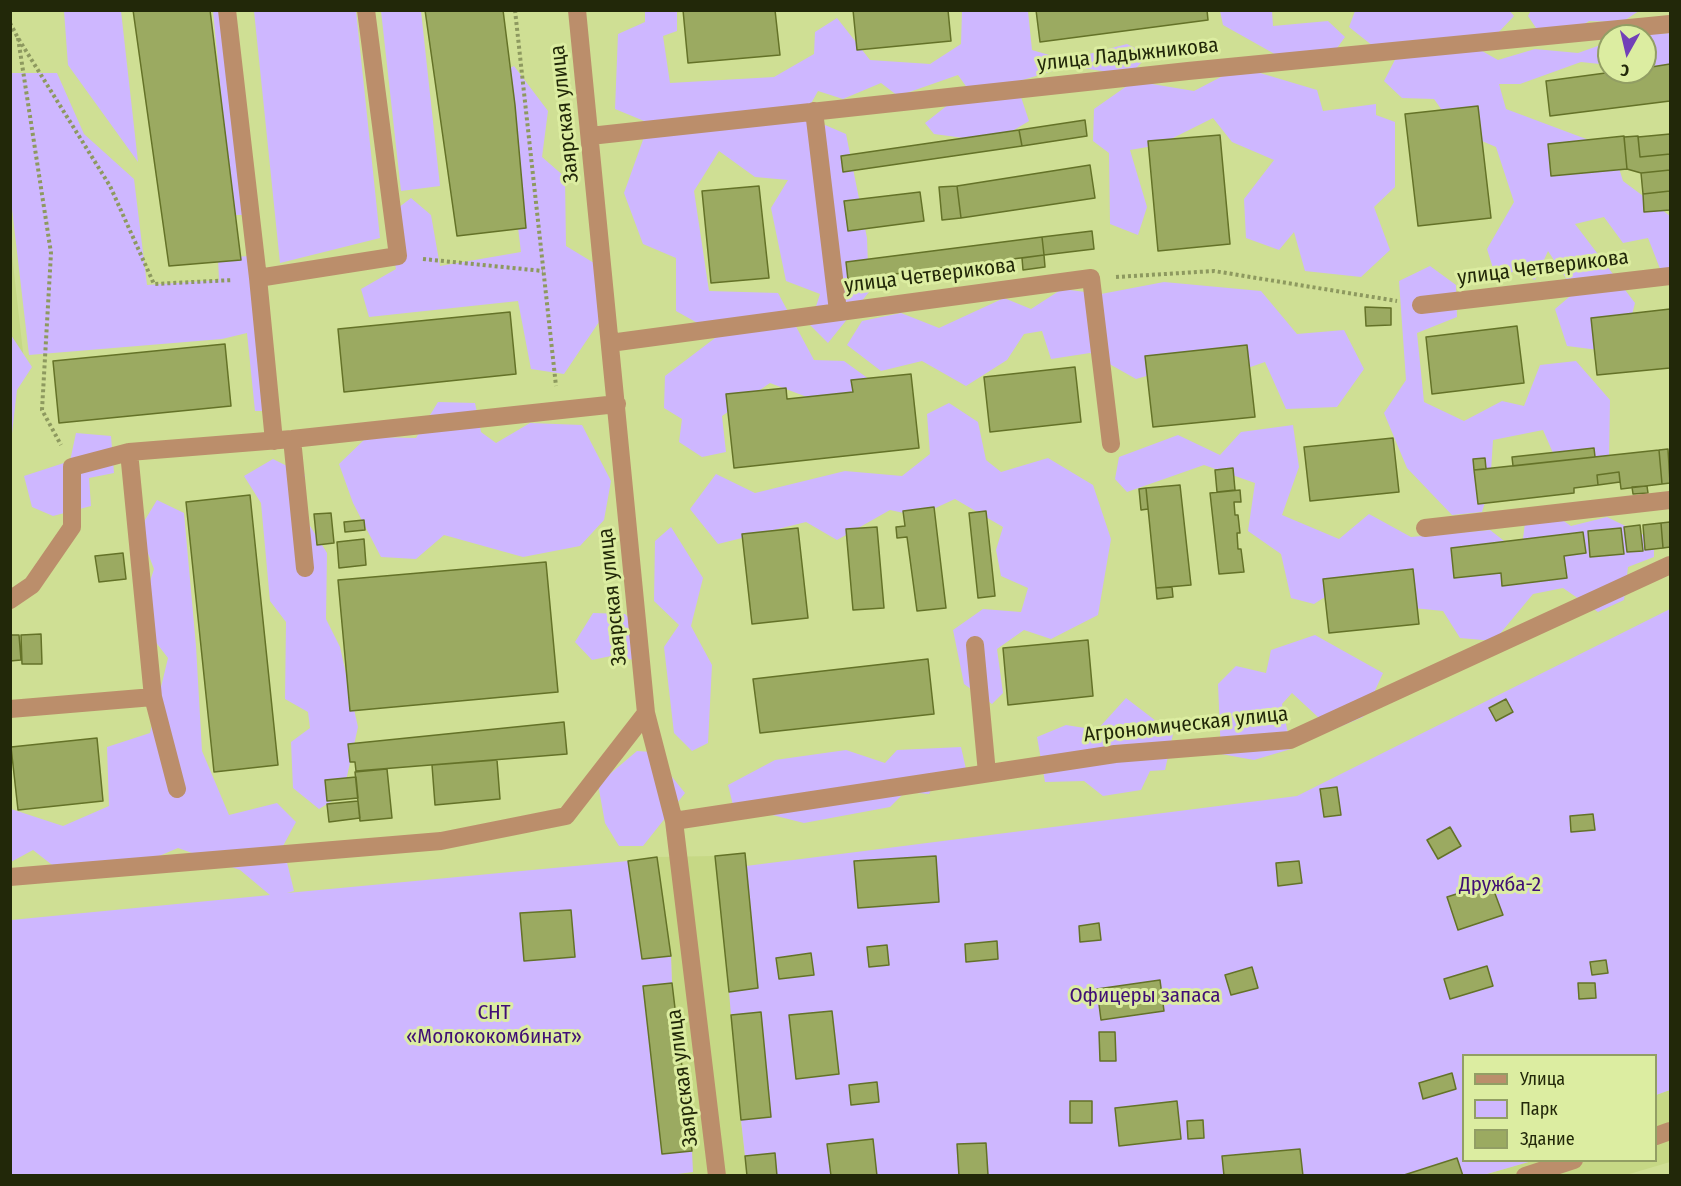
<!DOCTYPE html>
<meta charset="utf-8">
<style>
body{margin:0}
#map{position:relative;width:1681px;height:1186px;overflow:hidden;background:#cfdf94;font-family:"Fira Sans Condensed",sans-serif}
canvas{display:block}
.frame{position:absolute;inset:0;border:12px solid #222809;pointer-events:none}
.legend{position:absolute;left:1462px;top:1054px;width:195px;height:108px;box-sizing:border-box;background:#dceda1;border:2px solid #929e64;margin:0;padding:8px 10px;list-style:none;font-size:18px;color:#222809}
.legend li{display:flex;align-items:center;gap:12px;height:30px}
.legend b{width:30px;border:2px solid #929e64}
.north{position:absolute;left:1597px;top:24px;width:60px;height:60px;box-sizing:border-box;background:#dceda1;border:2px solid #929e64;border-radius:50%;rotate:188deg;font-size:16px;font-weight:700;line-height:24px;text-align:center;color:#222809}
.north::after{content:'';display:block;margin:auto;width:21px;height:27px;background:#7240b8;clip-path:polygon(50% 0,100% 100%,50% 72%,0 100%)}
</style>
<div id="map">
<canvas width="1681" height="1186"></canvas>
<div class="frame"></div>
<ul class="legend">
<li><b style="height:8px;background:#bb8e6b"></b>Улица</li>
<li><b style="height:16px;background:#ceb7ff"></b>Парк</li>
<li><b style="height:16px;background:#9baa61"></b>Здание</li>
</ul>
<div class="north">С</div>
</div>
<script>
const ctx = document.querySelector('canvas').getContext('2d');
ctx.lineJoin = 'round';
function paint(path, color) { ctx.fillStyle = color; ctx.fill(path, 'evenodd'); }
function stroke(path, color, width, dash) { ctx.strokeStyle = color; ctx.lineWidth = width; ctx.lineCap = dash ? 'butt' : 'round'; ctx.setLineDash(dash || []); ctx.stroke(path); }
function write(font, color, halo, rows, align = 'center') {
  ctx.font = font + ' "Fira Sans Condensed",sans-serif'; ctx.lineWidth = 6; ctx.setLineDash([]); ctx.textBaseline = 'middle'; ctx.strokeStyle = halo; ctx.fillStyle = color; for (const [text, x, y, turn = 0] of rows) {
    ctx.save(); ctx.translate(x, y); ctx.rotate((+turn || 0) * Math.PI / 180); ctx.textAlign = isNaN(turn) ? turn : align; if (halo) ctx.strokeText(text, 0, 0); ctx.fillText(text, 0, 0); ctx.restore();
  }
}
const built = new Path2D(`
 M10,237L24,361L10,362Z
 M745,853L758,988L729,992L761,1012L771,1117L741,1120L745,1155L775,1153L777,1175H662L693,1172L662,1154L643,986L672,983L671,956L642,959L628,861L657,857L715,856Z
 M1670,1090V1162L1626,1175L1480,1176L1532,1161L1656,1160V1095Z`);
const green = new Path2D(`
 M1509,10L1514,16L1497,34L1373,46L1349,27L1355,11Z
 M1531,10L1639,11L1622,22L1589,21L1563,38L1538,31L1528,16Z
 M64,11H121L138,162L68,65Z
 M213,11H224L243,215H233Z
 M254,11H356L380,238L280,263Z
 M381,11H421L440,186L401,191Z
 M645,11H677V31L663,36L670,83L774,77L814,54L815,32L837,18L870,60L930,64L961,44L962,11H1028L1032,50L1066,60L1127,44L1149,55L1129,75L1069,66L1016,82L1029,121L994,142L934,134L925,123L968,89L958,75L898,96L881,83L843,99L818,91L804,116L846,134L867,238L869,292L828,343L810,325L820,294L786,281L771,208L788,180L755,177L719,151L694,191L709,291L778,293L814,360L844,361L884,390L844,411L770,383L722,416L726,452L702,457L679,442L682,419L664,408L665,376L719,335L676,311V258L643,244L624,193L649,123L615,109L618,34L645,22Z
 M1220,11H1272L1273,26L1328,21L1345,37L1335,51L1280,57L1223,25Z
 M1670,33V73L1645,70V36H1626Z
 M1609,42V65L1581,62L1520,84H1499L1506,109L1613,149L1623,181L1670,216V284H1666L1648,238L1623,243L1604,217L1575,224L1635,303L1622,353L1567,346L1555,309L1575,292L1548,251L1535,280L1515,271L1496,278L1487,249L1514,202L1496,147L1456,130L1434,99L1402,98L1384,81L1399,52L1475,47L1498,60L1535,49L1578,53Z
 M514,66L548,111L542,157L565,177L566,246L594,263L599,322L564,374L531,369L518,301L369,317L361,289L396,269L385,218L411,198L431,215L440,266L521,252L499,74Z
 M1240,67L1317,90L1323,111L1376,104V115L1395,122V187L1374,207L1390,250L1361,277L1305,271L1294,232L1279,250L1246,238L1244,199L1274,160L1232,142L1213,118L1159,145L1130,150L1147,207L1138,235L1110,224L1109,153L1093,141L1094,109L1134,81L1194,91Z
 M10,73H57L84,134L134,179L147,285L219,280L218,258L250,256L266,411H255L247,333L222,339L29,355L11,200Z
 M1430,266L1456,285L1457,317L1417,333L1424,402L1464,421L1502,401L1524,406L1540,365L1576,361L1610,400L1609,459L1560,469L1543,430L1493,440L1490,486L1482,512L1452,515L1407,468L1384,413L1406,380L1399,281Z
 M1164,282L1261,291L1297,334L1344,330L1364,369L1337,407L1286,409L1265,362L1236,372L1206,359L1136,379L1090,353L1051,359L1042,331L1024,334L1007,360L966,386L922,361L881,371L847,345L862,321L901,313L939,328L1004,298L1031,309L1062,289L1101,294Z
 M11,335L32,367L17,390L11,442Z
 M438,402L475,403L481,432L496,443L530,423L582,425L611,481L604,520L580,546L523,557L444,535L416,559L381,557L353,503L339,464L367,437L416,438Z
 M949,403L978,422L986,460L1001,472L1048,458L1093,485L1111,539L1098,615L1051,639L1024,630L997,649L1003,693L992,704L964,684L953,630L983,609L1021,612L1028,588L1001,576L996,550L1003,527L955,499L918,516L890,510L837,540L806,522L718,544L690,509L716,474L755,493L845,471L902,476L930,454L927,414Z
 M1293,425L1299,467L1282,515L1339,539L1369,514L1411,537L1490,530L1521,554L1525,523L1555,515L1571,526L1607,517L1654,540V557L1628,567L1624,600L1598,612L1563,588L1533,594L1494,641L1460,638L1443,611L1364,603L1339,588L1314,604L1291,598L1281,554L1248,531L1255,483L1204,465L1127,492L1115,479L1119,457L1178,435L1220,455L1241,432Z
 M76,433L111,436L114,473L89,478L91,506L53,516L32,507L24,476L70,461Z
 M273,459L305,475V518L327,553L326,619L340,647L358,727L343,794L319,809L293,788L291,742L310,728L308,712L285,699L286,622L270,601L261,503L244,476Z
 M157,500L184,513L196,646L202,751L229,815L277,803L296,822L283,846L294,891L287,893L628,861L642,959L671,956L672,983L643,987L662,1154L692,1151L693,1172L662,1176L11,1175V920L270,895L240,870L178,848L114,875L56,868L33,850L11,862V809L63,826L109,806L107,747L150,733L168,658L138,619L154,569L139,530Z
 M671,527L703,578L691,626L712,665L708,743L692,751L674,733L664,647L679,625L654,601L655,541Z
 M1670,609V1090L1656,1095V1056H1464V1160L1532,1161L1480,1176L1463,1175L1457,1158L1401,1176L777,1175L775,1153L745,1156L741,1120L771,1117L761,1012L731,1015L729,992L758,988L746,866L1297,796Z
 M593,613L625,614L647,636L634,660L611,656L592,660L575,642Z
 M1315,635L1383,673L1363,717L1332,730L1292,693L1282,704L1291,749L1254,760L1221,754L1218,684L1236,666L1266,673L1271,650Z
 M1126,698L1173,734L1165,770L1150,771L1141,790L1103,796L1084,781L1045,782L1037,737L1066,725L1097,730Z
 M961,747L966,769L939,775L929,794L905,792L890,807L804,823L733,805L728,785L775,760L846,750L885,763L897,750Z
 M637,751L652,752L685,793L643,846H619L605,823L598,784Z`);
const building = new Path2D(`
 M133,10H210L241,260L169,266Z
 M425,10H503L515,105L526,228L457,236Z
 M683,10H775L780,55L688,63Z
 M853,10H948L951,41L857,50Z
 M1036,10H1207L1208,20L1040,42Z
 M1670,64V101L1550,116L1546,81L1613,72H1645V68Z
 M1478,106L1491,218L1418,226L1405,114Z
 M1085,120L1087,136L1022,146L1019,130Z
 M1019,130L1022,146L843,172L841,156Z
 M1670,134V154L1640,157L1638,137Z
 M1220,135L1230,244L1158,251L1148,141Z
 M1624,136L1627,169L1551,176L1548,144Z
 M1638,136L1640,157L1670,154V170L1641,173L1627,169L1624,137Z
 M1090,165L1095,198L961,218L957,186Z
 M1670,170V191L1643,194L1641,173Z
 M759,186L769,278L711,283L702,191Z
 M957,186L961,218L942,220L939,187Z
 M1670,191V210L1644,212L1643,194Z
 M920,192L924,221L848,231L844,201Z
 M1092,231L1094,249L1044,255L1042,237Z
 M1042,237L1044,255L848,280L846,262Z
 M1044,255L1045,267L1023,270L1022,258Z
 M1365,307L1391,308V325L1366,326Z
 M1670,309V368L1597,375L1591,318Z
 M510,312L516,374L344,392L338,329Z
 M1517,326L1524,383L1432,394L1426,337Z
 M225,344L231,406L59,423L53,361Z
 M1247,345L1255,417L1153,427L1145,356Z
 M1075,367L1081,422L990,432L984,377Z
 M911,374L919,448L734,468L726,394L786,388L787,399L853,392L851,380Z
 M1393,438L1399,492L1310,501L1304,447Z
 M1594,448L1595,457L1513,466L1512,457Z
 M1668,449L1670,483L1662,484L1659,450Z
 M1659,450L1662,484L1621,489L1619,472L1597,475L1598,485L1574,488V493L1478,504L1474,470Z
 M1485,458L1486,469L1474,470L1473,459Z
 M1233,468L1235,490L1217,492L1215,470Z
 M1619,472L1620,482L1598,485L1597,475Z
 M1180,485L1191,585L1156,588L1146,488Z
 M1647,486L1648,493L1633,494L1632,487Z
 M1146,488L1148,509L1141,510L1139,489Z
 M1240,490L1241,502H1234L1235,515H1238L1240,533H1237L1238,549H1241L1244,572L1219,574L1210,493Z
 M250,495L278,765L214,772L186,502Z
 M934,507L946,608L917,611L907,537L897,538L896,527L905,526L903,511Z
 M986,511L995,596L978,598L969,513Z
 M331,513L334,543L317,545L314,514Z
 M364,520L365,530L345,532L344,522Z
 M1670,522V547L1663,548L1661,523Z
 M1661,523L1663,548L1645,550L1643,525Z
 M1640,525L1643,551L1627,552L1624,527Z
 M877,527L884,608L853,610L846,529Z
 M798,528L808,618L752,624L742,534Z
 M1621,528L1624,554L1590,557L1588,531Z
 M1583,532L1586,553L1564,556L1567,578L1502,586L1501,573L1454,578L1451,548Z
 M364,539L366,565L339,568L337,542Z
 M123,553L126,579L99,582L95,556Z
 M546,562L558,692L350,711L338,580Z
 M1413,569L1419,624L1329,633L1323,579Z
 M1172,587L1173,597L1157,599L1156,588Z
 M41,634L42,664H22L21,635Z
 M10,635H19L21,660L10,661Z
 M1088,640L1093,696L1008,705L1003,648Z
 M928,659L934,714L760,733L753,679Z
 M1506,699L1513,712L1496,721L1489,708Z
 M564,722L567,754L356,771L355,762H350L348,744Z
 M97,738L103,801L18,810L11,747Z
 M497,760L500,799L435,805L432,765Z
 M387,769L392,818L360,821L355,772Z
 M356,777L358,798L327,801L325,780Z
 M1337,787L1341,815L1324,817L1320,789Z
 M358,801L360,818L329,822L327,804Z
 M1593,814L1595,830L1571,832L1570,816Z
 M1450,827L1461,846L1438,859L1427,840Z
 M745,853L758,988L729,992L715,856Z
 M936,856L939,902L858,908L854,861Z
 M657,857L671,956L642,959L628,861Z
 M1299,861L1302,883L1278,886L1276,863Z
 M1491,883L1503,915L1458,930L1447,897Z
 M571,910L575,957L524,961L520,913Z
 M1099,923L1101,940L1080,942L1079,926Z
 M997,941L998,959L966,962L965,944Z
 M887,945L889,965L869,967L867,947Z
 M811,953L814,975L779,979L776,958Z
 M1606,960L1608,973L1592,975L1590,962Z
 M1487,966L1493,986L1450,999L1444,979Z
 M1252,967L1258,988L1231,995L1225,975Z
 M1160,980L1164,1011L1101,1020L1097,989Z
 M672,983L692,1151L662,1154L643,986Z
 M1578,983H1595L1596,998L1579,999Z
 M832,1011L839,1074L796,1079L789,1015Z
 M761,1012L771,1117L741,1120L731,1015Z
 M1099,1032H1115L1116,1061H1100Z
 M1452,1073L1456,1089L1423,1099L1419,1083Z
 M877,1082L879,1102L851,1105L849,1085Z
 M1070,1101H1092V1123H1070Z
 M1177,1101L1181,1139L1119,1146L1115,1108Z
 M1203,1120L1204,1138L1188,1139L1187,1121Z
 M873,1139L877,1176H831L827,1144Z
 M986,1143L988,1175L959,1176L957,1144Z
 M1300,1149L1303,1176H1224L1222,1156Z
 M775,1153L777,1176H747L745,1156Z
 M1457,1158L1463,1176H1401Z`);
const path = new Path2D(`
 M515,10L556,386
 M10,23L18,38L110,186L154,284L233,280
 M18,38L51,253L42,410L61,445
 M423,259L543,271
 M1116,277L1214,271L1397,301`);
const minor = new Path2D(`
 M227,10L258,278L274,441
 M577,10L646,713L674,821L717,1176
 M814,111L838,311
 M590,136L1188,71L1670,24
 M258,278L398,256L366,10
 M1421,305L1670,276
 M610,343L1091,278L1111,444
 M292,439L305,568
 M1425,528L1670,500
 M10,600L32,585L72,527V467L129,452
 M975,645L987,773
 M10,709L153,697
 M177,789L153,697L129,452L292,439L617,404
 M674,821L1115,754L1290,740L1670,565
 M10,877L441,841L566,816L646,713
 M1656,1136L1670,1131
 M1525,1176L1574,1160`);
const streetNames = [
 ["улица Ладыжникова",1128,55,-6],
 ["Заярская улица",565,114,-96],
 ["улица Четверикова",1543,268,-7],
 ["улица Четверикова",930,276,-7],
 ["Заярская улица",613,597,-96],
 ["Агрономическая улица",1186,725,-6],
 ["Заярская улица",683,1078,-97]
];
const parkNames = [
 ["Дружба-2",1500,885],
 ["Офицеры запаса",1145,996],
 ["СНТ",494,1013],
 ["«Молококомбинат»",494,1037]
];
paint(built, '#c6d885');
paint(green, '#ceb7ff');
paint(building, '#9baa61');
stroke(building, '#647228', 1.5);
stroke(path, '#8d995f', 4, [3, 3]);
stroke(minor, '#bb8e6b', 18);
write('21px', '#222809', '#dceda1', streetNames);
write('21px', '#400f75', '#dceda1', parkNames);
</script>
